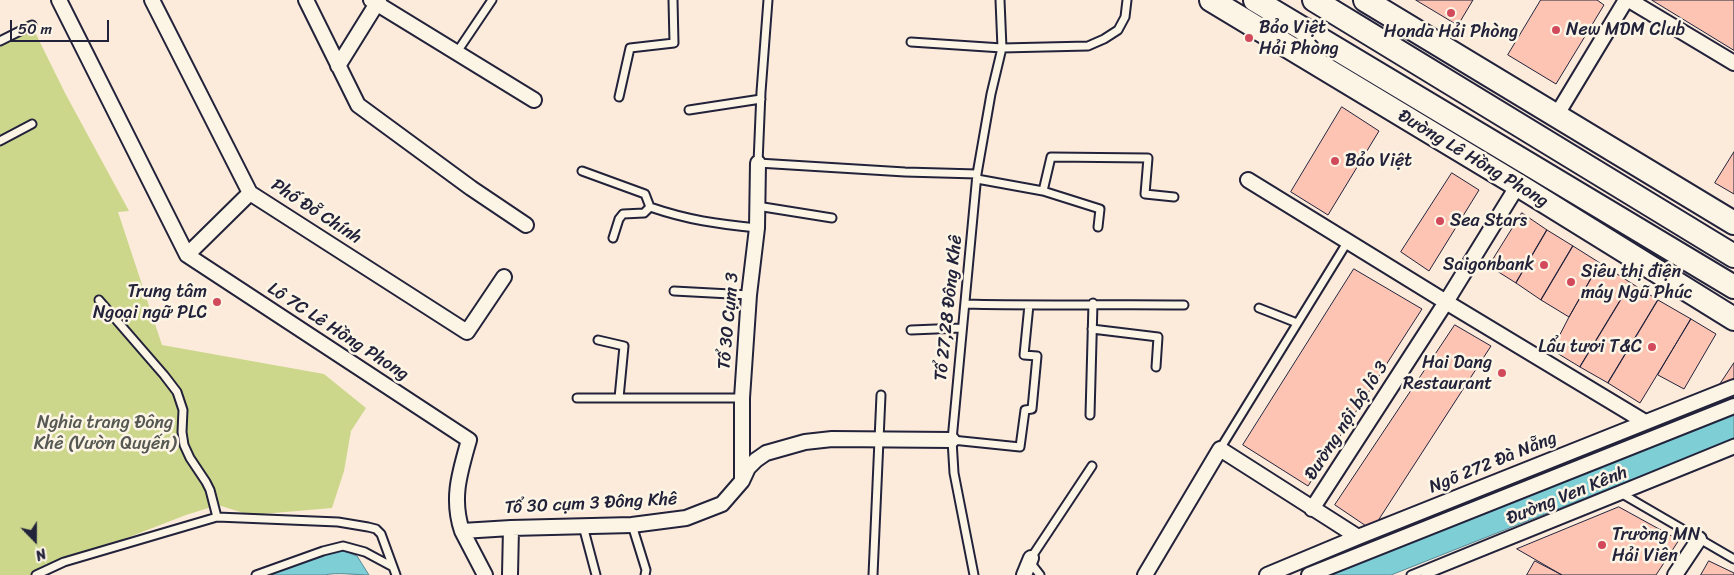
<!DOCTYPE html>
<meta charset="utf-8">
<style>
body{margin:0}
#map{position:relative;width:1734px;height:575px;overflow:hidden;background:#fcebdb;font-family:Sriracha,sans-serif}
canvas{display:block}
.north{position:absolute;left:10px;top:515px;width:50px;height:50px;-webkit-text-stroke:4px #fcf5e5;paint-order:stroke;rotate:158deg;font-size:14px;font-weight:700;line-height:20px;text-align:center;color:#22223b}
.north::after{content:'';display:block;margin:auto;width:18px;height:22px;background:#22223b;clip-path:polygon(50% 0,100% 100%,50% 72%,0 100%)}
.scale{position:absolute;left:10px;top:20px;width:99px;height:22px;box-sizing:border-box;border:2px solid #22223b;border-top:0;padding-left:6px;font-size:15px;line-height:18px;white-space:nowrap;color:#22223b;-webkit-text-stroke:4px #fcf5e5;paint-order:stroke}
</style>
<div id="map">
<canvas width="1734" height="575"></canvas>
<div class="north">N</div>
<div class="scale">50 m</div>
</div>
<script>
const ctx = document.querySelector('canvas').getContext('2d');
ctx.lineJoin = 'round';
function paint(path, color) { ctx.fillStyle = color; ctx.fill(path, 'evenodd'); }
function stroke(path, color, width, dash) { ctx.strokeStyle = color; ctx.lineWidth = width; ctx.lineCap = dash ? 'butt' : 'round'; ctx.setLineDash(dash || []); ctx.stroke(path); }
function write(font, color, halo, rows, align = 'center') {
  ctx.font = font + ' Sriracha,sans-serif'; ctx.lineWidth = 5; ctx.setLineDash([]); ctx.textBaseline = 'middle'; ctx.strokeStyle = halo; ctx.fillStyle = color; for (const [text, x, y, turn = 0] of rows) {
    ctx.save(); ctx.translate(x, y); ctx.rotate((+turn || 0) * Math.PI / 180); ctx.textAlign = isNaN(turn) ? turn : align; if (halo) ctx.strokeText(text, 0, 0); ctx.fillText(text, 0, 0); ctx.restore();
  }
}
const green = new Path2D(`
 M29,20L65,93L129,211L118,212L162,345L324,374L366,408L351,431L344,471L332,508L250,515L218,505L186,515L31,575H0V35Z`);
const water = new Path2D(`
 M1734,415V439L1391,575H1330L1405,544Z
 M341,550L357,556L369,575C358,575 335,572 325,575H264L307,560Z`);
const building = new Path2D(`
 M1416,0H1473L1458,25Z
 M1541,0H1597L1604,5L1556,84L1508,55Z
 M1652,0H1734V50Z
 M1342,107L1379,131L1328,215L1291,192Z
 M1734,152V194L1715,183Z
 M1452,173L1479,190L1429,271L1401,252Z
 M1522,213L1547,230L1516,283L1489,266Z
 M1547,230L1573,246L1541,300L1516,283Z
 M1573,246L1600,263L1569,317L1541,300Z
 M1600,263L1631,283L1580,367L1552,350L1569,317Z
 M1354,269L1422,309L1308,486L1243,445Z
 M1631,283L1658,300L1608,383L1580,367Z
 M1658,300L1691,319L1640,403L1608,383Z
 M1691,319L1716,334L1684,389L1658,375Z
 M1455,325L1491,346L1372,530L1335,505Z
 M1734,363V386L1712,396Z
 M1619,507L1679,540L1656,575H1562L1517,549Z
 M1535,561L1562,575H1527Z
 M1709,561L1734,573V575H1701Z`);
const service = new Path2D(`
 M768,0L761,92L758,163L905,172L977,174
 M0,41L32,25
 M911,42L1002,48L1088,46L1104,39L1118,30L1125,17L1127,0
 M457,52L492,0
 M619,97L630,48L674,43L673,0
 M689,110L761,99
 M0,141L32,124
 M582,171L645,194L650,207C688,220 717,224 757,228
 M977,179L1043,191L1100,209L1098,227
 M1043,191L1051,157L1148,158L1145,194L1174,197
 M757,206L832,218
 M613,238L619,219L623,214L644,213L650,207
 M674,291L749,295
 M99,300L164,375L177,392L183,410L182,432L184,445L190,458L206,482L210,490L217,517
 M966,304C1039,306 1111,304 1184,305
 M1259,308L1297,323
 M1092,329L1158,337L1156,367
 M911,330L961,328
 M598,340L624,346L619,398
 M577,398H742
 M1090,415L1093,303
 M952,440L1020,447L1025,410L1032,409L1037,356L1024,355L1029,305
 M1220,449L1348,241
 M1624,495L1734,559
 M632,525L646,570L645,575
 M583,526L596,575
 M36,575L64,562L217,517L338,522L368,527L376,529L381,534L396,575
 M256,575L323,551L343,546L365,552L393,567
 M873,575L881,395
 M974,575L954,473L952,440L977,174L991,94L1002,48L1000,0
 M1040,575L1033,566L1031,558L1092,466
 M1411,575L1734,443
 M1425,575L1734,450`);
const minor = new Path2D(`
 M59,0L187,255L469,440C460,472 451,498 462,531L511,528L632,525L686,518L722,504L742,481L748,468L756,460L766,453L805,442L832,439L952,440
 M152,0L250,193L467,332L504,277
 M306,0L358,105L471,188L526,225
 M371,0L534,100
 M1629,0L1734,63
 M338,66L379,0
 M1556,116L1626,0
 M1248,180L1446,302L1645,422
 M187,255L250,193
 M742,479V398L749,295L757,228L758,163
 M1312,509L1446,302L1518,185
 M462,531L485,575
 M510,575L511,528
 M1024,575L1031,558
 M1145,575L1220,449L1358,537
 M1267,575L1358,537L1734,387
 M1309,575L1734,406
 M1675,575L1699,539`);
const primary = new Path2D(`
 M1211,0L1518,185L1734,319
 M1255,0L1734,287
 M1314,0L1734,256
 M1365,0L1734,223`);
const markers = [
 [1451,13,5,"#d1495b"],
 [1556,30,5,"#d1495b"],
 [1249,38,5,"#d1495b"],
 [1335,161,5,"#d1495b"],
 [1440,221,5,"#d1495b"],
 [1544,265,5,"#d1495b"],
 [1571,282,5,"#d1495b"],
 [217,302,5,"#d1495b"],
 [1652,347,5,"#d1495b"],
 [1502,373,5,"#d1495b"],
 [1602,545,5,"#d1495b"]
];
const poiNames = [
 ["Bảo Việt",1259,28],
 ["Hải Phòng",1259,49],
 ["New MDM Club",1566,30],
 ["Honda Hải Phòng",1451,32,"center"],
 ["Bảo Việt",1345,161],
 ["Sea Stars",1450,221],
 ["Saigonbank",1534,265,"right"],
 ["Siêu thị điện",1581,272],
 ["máy Ngũ Phúc",1581,293],
 ["Trung tâm",207,292,"right"],
 ["Ngoại ngữ PLC",207,313,"right"],
 ["Lẩu tươi T&C",1642,347,"right"],
 ["Hai Dang",1492,363,"right"],
 ["Restaurant",1492,384,"right"],
 ["Trường MN",1612,535],
 ["Hải Viên",1612,556]
];
const streetNames = [
 ["Đường Lê Hồng Phong",1473,159,31],
 ["Phố Đỗ Chính",316,212,33],
 ["Tổ 27,28 Đông Khê",949,308,-84],
 ["Tổ 30 Cụm 3",729,321,-85],
 ["Lô 7C Lê Hồng Phong",338,332,33],
 ["Đường nội bộ lô 3",1347,421,-57],
 ["Ngõ 272 Đà Nẵng",1493,463,-22],
 ["Đường Ven Kênh",1567,496,-22],
 ["Tổ 30 cụm 3 Đông Khê",591,504,-3]
];
const parkNames = [
 ["Nghia trang Đông",105,423],
 ["Khê (Vườn Quyến)",105,444]
];
paint(green, '#ccd78b');
paint(water, '#7dced5');
stroke(water, '#598997', 1);
paint(building, '#fdc4b3');
stroke(building, '#22223b', 1);
stroke(service, '#22223b', 11);
stroke(minor, '#22223b', 18);
stroke(primary, '#22223b', 26);
stroke(service, '#fcf5e5', 7);
stroke(minor, '#fcf5e5', 14);
stroke(primary, '#fcf5e5', 22);
for (const [x, y, r, color] of markers) { const dot = new Path2D(); dot.arc(x, y, r, 0, 2 * Math.PI); ctx.fillStyle = color; ctx.fill(dot); stroke(dot, '#fcf5e5', 2); }
write('18px', '#22223b', '#fcf5e5', poiNames, 'left');
write('18px', '#22223b', '#fcf5e5', streetNames);
write('18px', '#555853', '#fcf5e5', parkNames);
</script>
